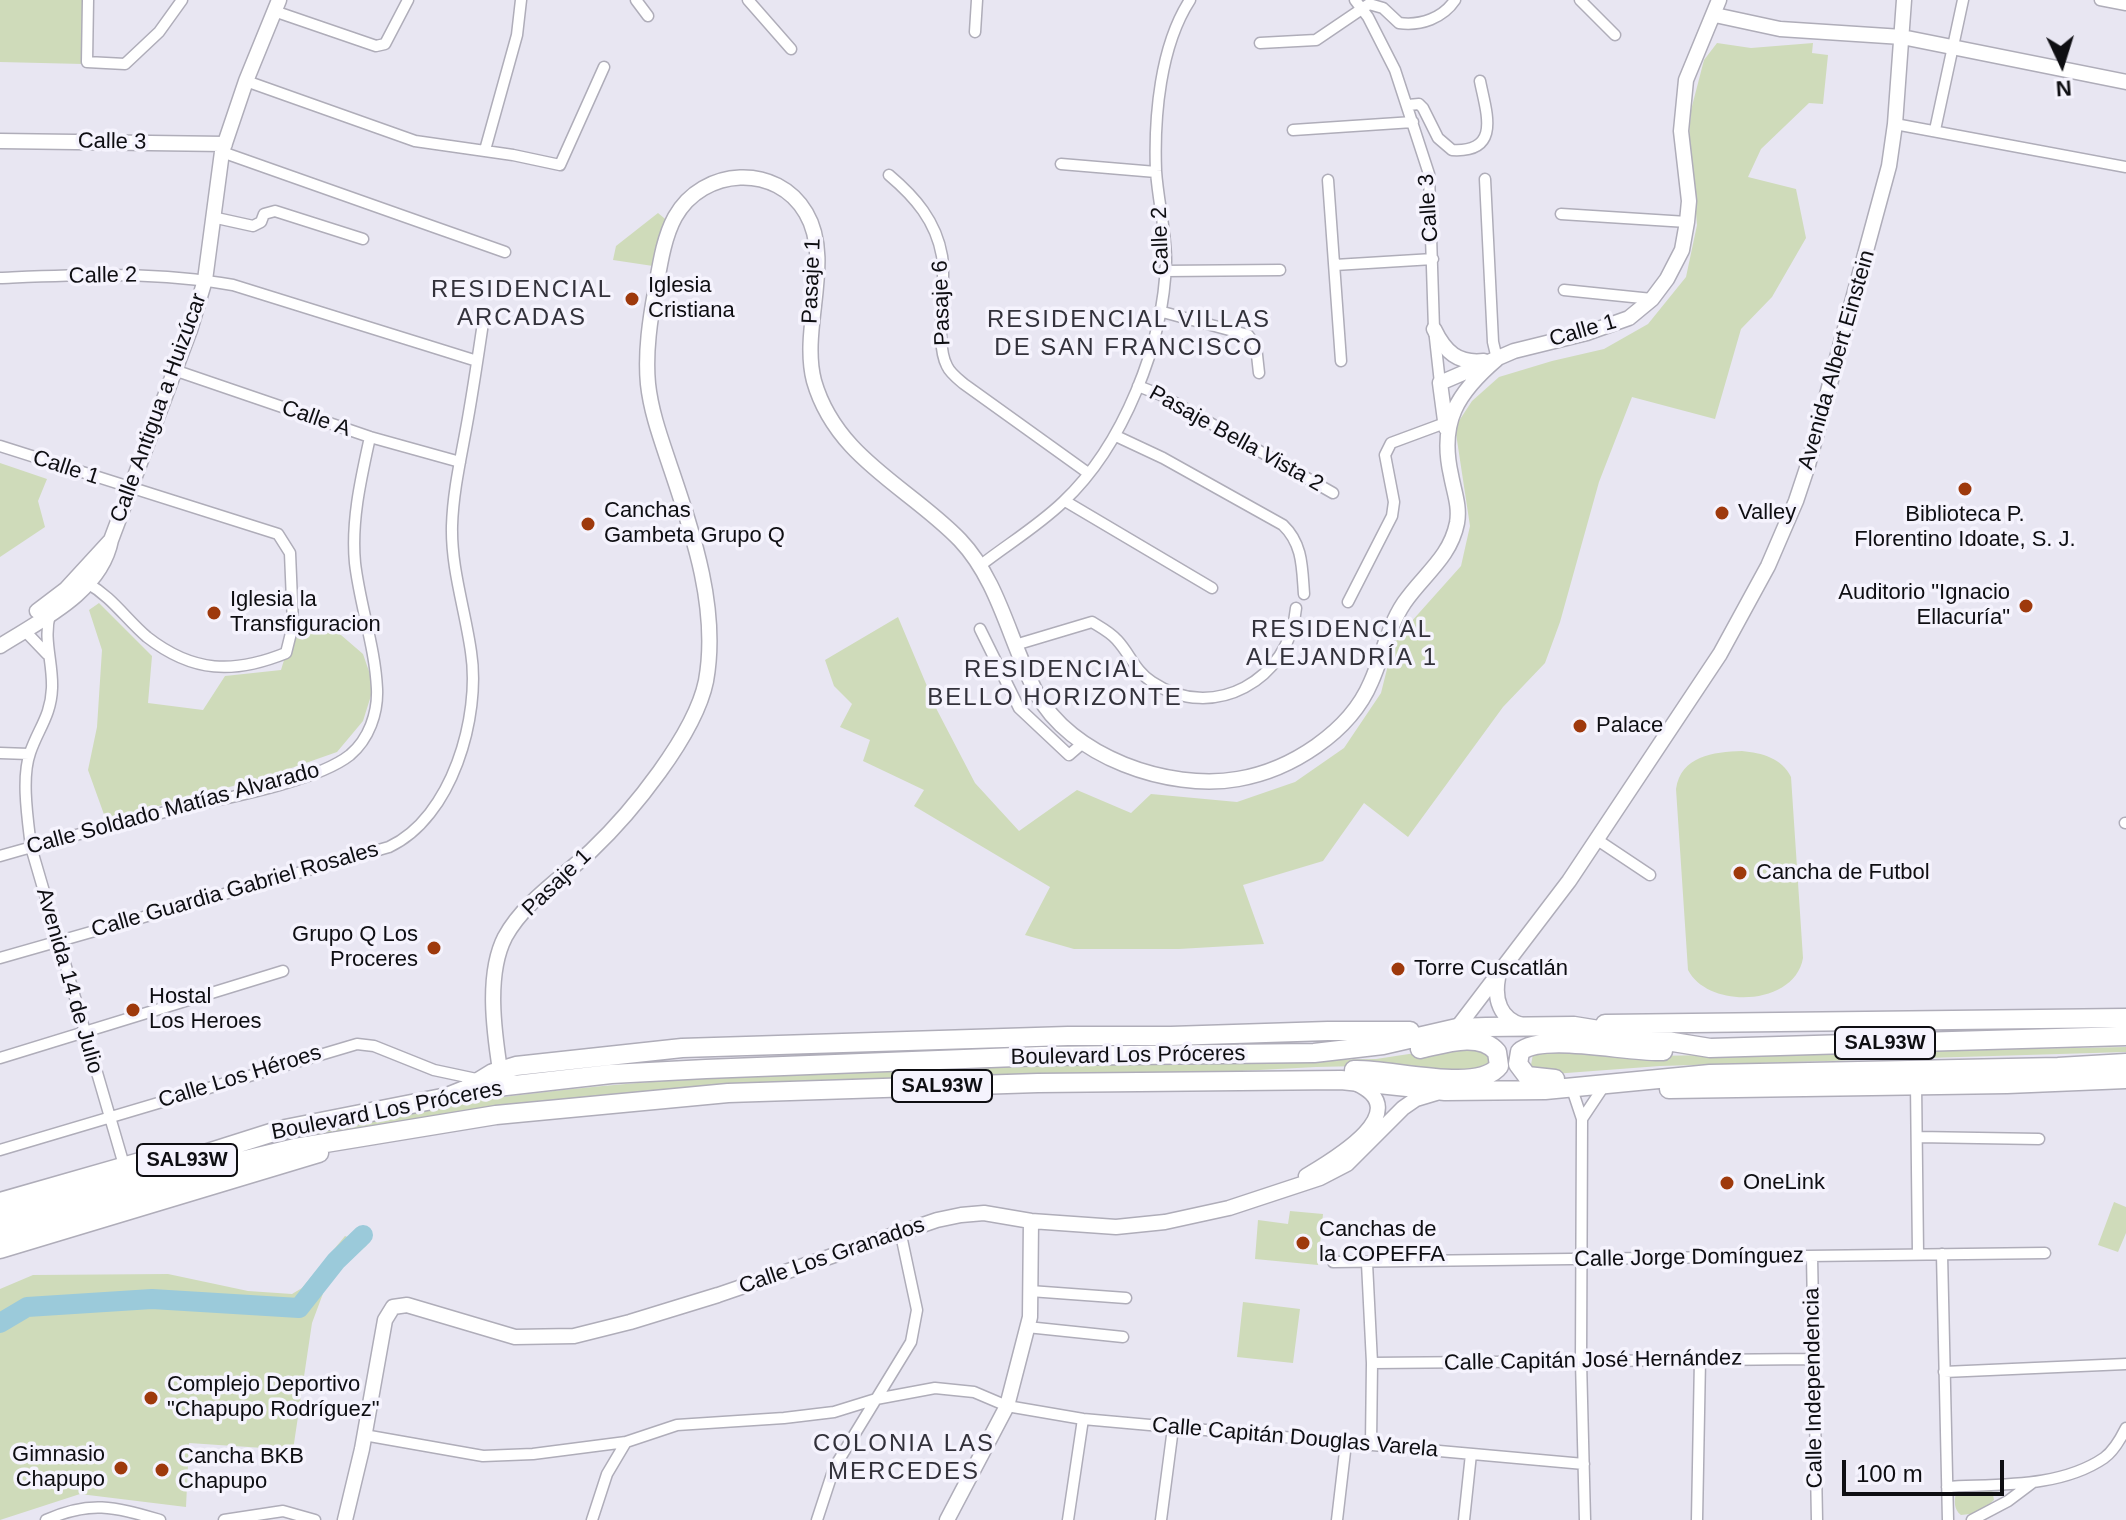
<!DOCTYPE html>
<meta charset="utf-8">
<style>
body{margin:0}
#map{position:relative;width:2126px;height:1520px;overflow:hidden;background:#e8e6f2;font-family:Arial,sans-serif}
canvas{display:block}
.north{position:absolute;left:2022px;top:24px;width:80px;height:80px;-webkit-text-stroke:6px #f5f3fd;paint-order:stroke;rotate:176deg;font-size:22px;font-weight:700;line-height:32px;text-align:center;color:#0e0e12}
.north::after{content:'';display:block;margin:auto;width:28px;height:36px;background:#0e0e12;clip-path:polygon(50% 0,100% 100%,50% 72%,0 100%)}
.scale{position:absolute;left:1842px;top:1460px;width:162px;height:36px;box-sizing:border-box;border:4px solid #0e0e12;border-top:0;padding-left:10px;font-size:24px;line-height:28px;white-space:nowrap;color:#0e0e12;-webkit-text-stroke:6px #f5f3fd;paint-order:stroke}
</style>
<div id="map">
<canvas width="2126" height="1520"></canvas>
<div class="north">N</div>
<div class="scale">100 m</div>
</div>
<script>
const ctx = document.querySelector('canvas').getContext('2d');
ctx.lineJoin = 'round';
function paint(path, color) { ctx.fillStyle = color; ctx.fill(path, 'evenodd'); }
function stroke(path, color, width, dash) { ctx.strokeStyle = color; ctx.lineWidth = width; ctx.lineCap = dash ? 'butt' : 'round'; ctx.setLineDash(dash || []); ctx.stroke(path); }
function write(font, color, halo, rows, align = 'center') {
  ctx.font = font + ' Arial,sans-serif'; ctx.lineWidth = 7; ctx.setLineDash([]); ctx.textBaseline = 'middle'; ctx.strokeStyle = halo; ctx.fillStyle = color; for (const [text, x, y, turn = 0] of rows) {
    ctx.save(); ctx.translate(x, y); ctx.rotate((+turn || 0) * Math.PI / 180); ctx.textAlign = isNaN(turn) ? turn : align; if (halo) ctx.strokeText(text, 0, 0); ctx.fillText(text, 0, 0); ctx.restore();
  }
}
const green = new Path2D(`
 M0,0H82L83,64L0,62Z
 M1717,43L1751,48L1813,43L1812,53L1828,55L1823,104L1809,103L1761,149L1748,177L1796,189L1806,238L1772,297L1741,329L1715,419L1632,397L1599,482L1560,622L1545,663L1503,707L1408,837L1364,803L1323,861L1243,885L1264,944L1179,949H1074L1025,935L1050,887L914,806L924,790L863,761L870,740L840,727L852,704L834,686L825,660L898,617L937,710L975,783L1019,831L1077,790L1131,813L1151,794L1237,802L1295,782L1344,748L1381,693L1394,641L1461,566L1470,526L1455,427L1472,401L1499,377L1552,361L1604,349L1648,324L1686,277L1697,225L1689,136L1691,110L1704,60Z
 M658,213L670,223L653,266L613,260L616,246Z
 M0,463L47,479L38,501L45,527L0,557Z
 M99,603L152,656L148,703L203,710L225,676L281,670L295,624L334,629L363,654L374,686L363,721L337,752L263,778L106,820L88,770L97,727L102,650L89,610Z
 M1742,751C1762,753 1782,758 1791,777L1803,958C1795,1006 1709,1010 1688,970L1676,789C1681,756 1713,752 1742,751Z
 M2126,1047V1052L1660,1066L1553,1074L1533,1069L1531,1065L1533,1054L1538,1051L1655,1056Z
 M1442,1049H1483L1489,1058L1488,1066L1480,1074L1362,1066L1316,1067L1144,1076L823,1083L233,1152C424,1096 622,1081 819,1072C1005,1064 1191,1062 1376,1059Z
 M2114,1202L2126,1207V1233L2118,1252L2098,1245Z
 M1290,1211L1323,1214L1318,1265L1255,1259L1258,1220L1288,1224Z
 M345,1236L367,1245L328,1280L312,1323L293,1450L189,1443L186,1507L80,1494L0,1520V1289L33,1275L168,1274L248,1291L292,1294L302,1288Z
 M1243,1302L1300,1309L1293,1363L1237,1357Z
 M1962,1489H1992L1994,1500L1979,1513L1961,1515C1954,1510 1954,1501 1956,1493Z`);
const river = new Path2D(`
 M0,1323L27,1307L152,1299L299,1308L336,1261L363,1235`);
const street = new Path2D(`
 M88,0L87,62L125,64L159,32L182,0
 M636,0L648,16
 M748,0L791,49
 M1355,0L1368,17L1395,70L1429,174L1434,329L1440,383
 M1580,0L1615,35
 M2100,0L2126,5
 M274,11L376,46L385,44L408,0
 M975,32L977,0
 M1260,43L1316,40L1369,4L1383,8L1399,23C1421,26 1443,18 1455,0
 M246,81L415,141L513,155L560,165L604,67
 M1408,105L1419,104L1423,108L1438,138L1452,150C1502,153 1486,112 1480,81
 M1895,124L2126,167
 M1293,130L1413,122
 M1935,130L1963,0
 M485,150L517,35L521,0
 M222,152L505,252
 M1061,164L1156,172
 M889,175C915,197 936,221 942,256C947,286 934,342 947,366C950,373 958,379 964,384L1088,473
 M1485,179L1493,342L1497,359
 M1328,180L1341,361
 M1561,214L1687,222
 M212,217L253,226L261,222L264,214L275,211L363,239
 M1335,265L1433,259
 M1164,271L1280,270
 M0,278C78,275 156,271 233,285L477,361
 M1564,290L1652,299
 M1159,311L1248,335L1256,346L1259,373
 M174,370L370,437L460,462
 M1138,386L1161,395L1333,493
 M1116,436L1163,458L1283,525C1303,544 1302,568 1304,594
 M0,446L278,534L290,553L293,625L286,653C234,674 193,673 147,637C126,619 112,597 87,583
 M1065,501L1212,588
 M981,565C1008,544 1038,526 1063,502C1123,446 1164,343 1166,261C1166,231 1158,201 1156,171C1154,117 1160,46 1190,0
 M1348,602L1392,516L1394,502L1385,455L1391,443L1445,423
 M50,614C43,640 53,662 52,688C51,716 38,729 30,753C21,778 28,821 31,847L124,1165
 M980,629L1019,708L1069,755L1084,742
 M24,630L47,654
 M1015,645L1092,622C1100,627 1110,632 1117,640C1130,654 1135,671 1152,682C1213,723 1290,680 1296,608
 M0,753L29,754
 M2125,823H2126
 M1596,839L1650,875
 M0,856C59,839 117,824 177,809C222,799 316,782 350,755C369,739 378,713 377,689C375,646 360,606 355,563C351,521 361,478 370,437
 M0,958L389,847C452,818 481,716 471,652C465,609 451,569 452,526C453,490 462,453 468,418C474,384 479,350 484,316
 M0,1058L283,971
 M1916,1084L1918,1254
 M1572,1089L1582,1119L1581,1361L1585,1520
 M1582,1119L1602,1089
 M1917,1137L2039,1139
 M0,1150L357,1044L374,1046L434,1070L481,1080
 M1942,1254L1948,1520
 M1812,1256L1817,1520
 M1333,1262L2045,1253
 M1367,1263L1372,1363L1371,1444
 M1030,1291L1126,1298
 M1027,1327L1123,1337
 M1372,1363L1813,1359
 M1944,1372L2126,1364
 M364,1435L483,1456L533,1454L626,1442L677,1425L784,1418L834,1412L876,1399L935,1388L974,1392L1007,1406L1083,1419L1584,1464
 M1947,1487C1998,1484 2060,1488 2104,1458C2114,1451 2121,1438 2126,1428
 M46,1520C91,1500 114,1507 160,1520
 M224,1520L283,1511L315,1520
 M592,1520L607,1474L626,1442
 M817,1520L834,1468L911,1342L917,1310L901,1235
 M1068,1520L1083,1419
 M1161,1520L1173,1428
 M1337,1520L1346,1443
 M1464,1520L1471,1454
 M1697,1520L1700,1359
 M1972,1520L2008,1501L2032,1483`);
const secondary = new Path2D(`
 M1715,15L1780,29L1902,37L2126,82
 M0,141L225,144
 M1434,329C1445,352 1458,364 1484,361
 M1446,428L1440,383L1514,351L1587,333L1629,318L1652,299L1667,279L1682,250L1687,222L1689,201L1681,131L1686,80L1719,0
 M37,611L66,589L111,540
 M0,646C41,620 101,592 111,540L190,330L205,280L222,152L246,81L279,0
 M1498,978C1494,999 1500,1019 1522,1025
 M1457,1028L1569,881L1720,654L1768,566L1796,501L1808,465L1889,166L1895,124L1904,0
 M500,1070C494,1031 486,974 505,937C524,902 562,878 591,851C631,813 695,735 706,681C719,609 693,534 670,466C661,439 651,412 648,384C645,352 650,319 656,287C660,264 664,237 675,217C703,167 777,163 806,213C834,260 800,328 814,381C836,458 909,487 960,540C999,581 1010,643 1036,692C1070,757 1169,791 1238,779C1291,770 1350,732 1371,682C1383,655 1388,627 1404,603C1423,575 1450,558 1457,523C1460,506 1454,492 1451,475C1439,422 1457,393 1497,359
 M1306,1176C1331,1161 1417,1112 1357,1084
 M345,1520L362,1449L385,1320L393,1307L407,1305L515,1337L574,1336L630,1322L718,1295L937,1220L961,1215L984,1213L1031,1221L1116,1227L1165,1222L1229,1208L1320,1178L1347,1164L1403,1108L1416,1099L1436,1093
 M947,1520L1007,1406L1030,1317L1031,1221`);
const highway = new Path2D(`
 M1605,1024L2126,1018
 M1354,1070C1388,1068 1478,1094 1499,1066L1497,1052C1480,1031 1443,1044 1420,1049
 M1555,1079L1527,1076L1518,1064L1520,1052C1542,1032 1630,1053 1663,1051
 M467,1089L493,1073L516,1066L682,1048L1068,1036H1171L1328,1031H1410
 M1669,1089L2007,1084L2126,1079
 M0,1202L168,1154
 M0,1219L280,1130L447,1097L462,1091L611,1074L706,1069L1042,1056L1314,1053L1383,1045L1457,1028L1486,1027L1574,1026L1710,1048L2126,1036
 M0,1235L216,1167L295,1148L496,1115L728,1093L1038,1083L1341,1080L1445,1091L1545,1090L1710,1074L2058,1067L2126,1063
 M0,1249L319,1153`);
const markers = [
 [632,299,8,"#9e390c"],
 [1965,489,8,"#9e390c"],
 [1722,513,8,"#9e390c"],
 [588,524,8,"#9e390c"],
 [2026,606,8,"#9e390c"],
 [214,613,8,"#9e390c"],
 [1580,726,8,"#9e390c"],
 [1740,873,8,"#9e390c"],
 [434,948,8,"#9e390c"],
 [1398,969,8,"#9e390c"],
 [133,1010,8,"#9e390c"],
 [1727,1183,8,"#9e390c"],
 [1303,1243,8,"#9e390c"],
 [151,1398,8,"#9e390c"],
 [121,1468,8,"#9e390c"],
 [162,1470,8,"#9e390c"]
];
const shields = [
 [1885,1043,100],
 [942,1086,100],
 [187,1160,100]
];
const shieldNames = [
 ["SAL93W",1885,1043],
 ["SAL93W",942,1086],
 ["SAL93W",187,1160]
];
const streetNames = [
 ["Calle 3",112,142,1],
 ["Calle 3",1429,208,-94],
 ["Calle 2",1161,241,-92],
 ["Calle 2",103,276,-1],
 ["Pasaje 1",812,281,-88],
 ["Pasaje 6",942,303,-92],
 ["Calle 1",1583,331,-16],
 ["Avenida Albert Einstein",1837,360,-74],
 ["Calle Antigua a Huizúcar",159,408,-70],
 ["Calle A",316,419,19],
 ["Pasaje Bella Vista 2",1236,439,29],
 ["Calle 1",66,468,18],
 ["Calle Soldado Matías Alvarado",173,809,-15],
 ["Pasaje 1",557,883,-44],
 ["Calle Guardia Gabriel Rosales",235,890,-16],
 ["Avenida 14 de Julio",69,981,74],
 ["Boulevard Los Próceres",1128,1056,-1],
 ["Calle Los Héroes",240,1077,-17],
 ["Boulevard Los Próceres",387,1111,-11],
 ["Calle Los Granados",832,1256,-19],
 ["Calle Jorge Domínguez",1689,1258,-1],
 ["Calle Capitán José Hernández",1593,1361,-1],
 ["Calle Independencia",1814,1388,-91],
 ["Calle Capitán Douglas Varela",1295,1438,5]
];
const poiNames = [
 ["Iglesia",648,286],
 ["Cristiana",648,311],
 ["Canchas",604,511],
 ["Gambeta Grupo Q",604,536],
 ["Valley",1738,513],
 ["Biblioteca P.",1965,515,"center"],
 ["Florentino Idoate, S. J.",1965,540,"center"],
 ["Auditorio \"Ignacio",2010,593,"right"],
 ["Ellacuría\"",2010,618,"right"],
 ["Iglesia la",230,600],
 ["Transfiguracion",230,625],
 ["Palace",1596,726],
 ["Cancha de Futbol",1756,873],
 ["Grupo Q Los",418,935,"right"],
 ["Proceres",418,960,"right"],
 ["Torre Cuscatlán",1414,969],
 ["Hostal",149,997],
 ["Los Heroes",149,1022],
 ["OneLink",1743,1183],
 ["Canchas de",1319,1230],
 ["la COPEFFA",1319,1255],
 ["Complejo Deportivo",167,1385],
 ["\"Chapupo Rodríguez\"",167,1410],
 ["Gimnasio",105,1455,"right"],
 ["Chapupo",105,1480,"right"],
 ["Cancha BKB",178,1457],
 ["Chapupo",178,1482]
];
const neighbourhoodNames = [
 ["RESIDENCIAL",522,290],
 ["ARCADAS",522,318],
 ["RESIDENCIAL VILLAS",1129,320],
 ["DE SAN FRANCISCO",1129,348],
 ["RESIDENCIAL",1342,630],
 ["ALEJANDRÍA 1",1342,658],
 ["RESIDENCIAL",1055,670],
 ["BELLO HORIZONTE",1055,698],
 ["COLONIA LAS",904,1444],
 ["MERCEDES",904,1472]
];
paint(green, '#cfdbba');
stroke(river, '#9bcada', 20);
stroke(street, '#afadb9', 13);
stroke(secondary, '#afadb9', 17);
stroke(highway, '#afadb9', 21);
stroke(street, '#fff', 10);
stroke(secondary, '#fff', 14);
stroke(highway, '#fff', 18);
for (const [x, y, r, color] of markers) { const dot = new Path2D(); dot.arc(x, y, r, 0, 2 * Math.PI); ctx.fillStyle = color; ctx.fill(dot); stroke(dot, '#f5f3fd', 3); }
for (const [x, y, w] of shields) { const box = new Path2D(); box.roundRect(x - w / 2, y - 16, w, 32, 6); ctx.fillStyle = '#f5f3fd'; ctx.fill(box); stroke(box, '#0e0e12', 2); }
write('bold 20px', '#0e0e12', null, shieldNames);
write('22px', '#0e0e12', '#f5f3fd', streetNames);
write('22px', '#0e0e12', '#f5f3fd', poiNames, 'left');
ctx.letterSpacing = '2px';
write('24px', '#33323b', '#f5f3fd', neighbourhoodNames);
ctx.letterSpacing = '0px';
</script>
